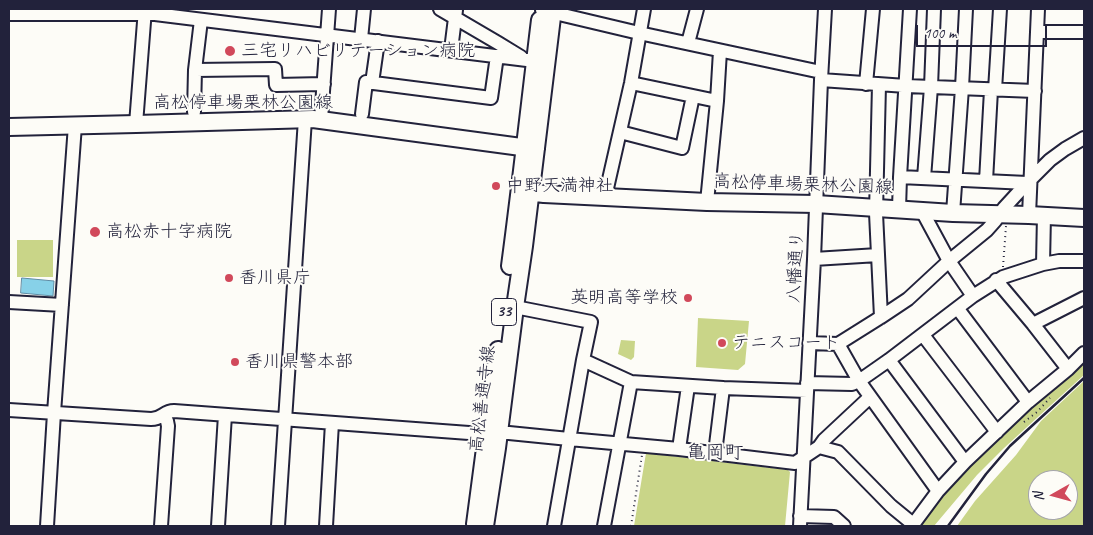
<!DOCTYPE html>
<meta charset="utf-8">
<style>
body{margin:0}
#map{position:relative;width:1093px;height:535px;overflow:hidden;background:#fdfcf7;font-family:Caveat,sans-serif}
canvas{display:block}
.frame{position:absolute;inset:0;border:10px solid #22223b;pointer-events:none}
.north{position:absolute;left:1028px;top:470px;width:50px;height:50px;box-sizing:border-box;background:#fdfcf7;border:1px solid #a5a5ac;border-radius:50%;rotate:263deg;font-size:14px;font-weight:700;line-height:20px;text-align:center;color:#22223b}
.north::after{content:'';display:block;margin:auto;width:18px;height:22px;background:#d1495b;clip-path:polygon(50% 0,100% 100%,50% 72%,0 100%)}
.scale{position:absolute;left:916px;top:25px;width:131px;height:22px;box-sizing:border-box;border:2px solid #22223b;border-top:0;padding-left:6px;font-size:15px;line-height:18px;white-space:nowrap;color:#22223b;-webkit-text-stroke:4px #fdfcf7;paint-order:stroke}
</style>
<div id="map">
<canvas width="1093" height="535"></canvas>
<div class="frame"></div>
<div class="north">N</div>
<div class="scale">100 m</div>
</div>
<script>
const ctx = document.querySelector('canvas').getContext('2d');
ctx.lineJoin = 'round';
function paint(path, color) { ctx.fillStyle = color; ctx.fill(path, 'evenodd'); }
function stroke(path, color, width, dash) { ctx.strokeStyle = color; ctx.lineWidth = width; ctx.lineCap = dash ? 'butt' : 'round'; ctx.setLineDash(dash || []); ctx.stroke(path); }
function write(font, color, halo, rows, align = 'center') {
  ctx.font = font + ' Caveat,"Klee One",sans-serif'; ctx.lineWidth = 4; ctx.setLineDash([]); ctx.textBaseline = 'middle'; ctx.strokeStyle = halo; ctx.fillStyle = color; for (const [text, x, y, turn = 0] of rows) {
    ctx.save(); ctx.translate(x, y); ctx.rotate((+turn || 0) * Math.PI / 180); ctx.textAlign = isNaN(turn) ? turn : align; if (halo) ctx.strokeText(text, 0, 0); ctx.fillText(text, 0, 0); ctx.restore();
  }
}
const green = new Path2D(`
 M17,240H53V277H17Z
 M698,318L749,321L745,364L738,370L696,367Z
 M621,340L635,341L634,357L631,360L618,354Z
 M1084,360V375L1004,448L977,475L934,526H918L965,466L1022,417Z
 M1084,381V526H957L975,501L1016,455L1041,421ZM1038,480H1068V510H1038Z
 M646,453L788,470L790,472L785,526H634Z`);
const water = new Path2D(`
 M22,278L54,281L53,296L21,293Z`);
const path = new Path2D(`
 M1003,267L1006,226
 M1024,422L1037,412L1050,398
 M631,526L642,455`);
const minor = new Path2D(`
 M440,9L498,43L521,57
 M542,10L639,33L821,72
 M9,14H155L543,62
 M1037,32H1084
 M361,39L364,9
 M688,43L697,9
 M451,50L456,10
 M195,70L275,69L276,85L324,84
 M821,80L906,86L1035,91
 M372,83L378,41
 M631,83L717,101
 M866,84L873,9
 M879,85L876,213L881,317
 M995,90L1000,9
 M194,112L195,70L201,20
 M362,114L366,82L491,98L497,56
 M321,119L329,9
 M136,124L145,9
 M620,132L682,148L693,96
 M900,177L1027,183
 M924,178L931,87L934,9
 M986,181L991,90
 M605,197L631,83L644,9
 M707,202L717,101L720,51
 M899,209L900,177L910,9
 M922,211L949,261L973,296
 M953,213L962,88L966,9
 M1029,215L1038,9
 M814,259L878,255
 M1043,264L1044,215
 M996,280L1033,324L1068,369
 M9,302L62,305
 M515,307L591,322L583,360L631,382L723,388L807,391
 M958,309L1028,402
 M1033,324L1084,298
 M923,335L997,432
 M809,343L838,344L881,317L908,299L949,261L987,230L995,221L1004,208L1027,183L1050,160L1065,149L1084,138
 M838,344L859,381L938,491
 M889,360L965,462
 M807,383L852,384L859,381L889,360L973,296L1003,277L1043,264L1059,261H1084
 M9,410L151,419C163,419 163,411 174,411L469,433H509L569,439L679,449L795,463L819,447L838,452L891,506L913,524
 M819,447L824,440L870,397
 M679,449L688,386
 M715,453L723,388
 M800,516L834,517L844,526
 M47,526L54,413L75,125
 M161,526L168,426L167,421L163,415
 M218,526L225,415
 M278,526L305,119
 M326,526L332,423
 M554,526L583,360
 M604,526L631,382
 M800,526L814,259L821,80L825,9
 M912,526L938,491L965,462L1028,402L1068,369L1084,353`);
const major = new Path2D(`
 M9,127L136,124L313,119L536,149
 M520,191L544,194L707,202L816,204L953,213L1029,215L1084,218
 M510,266C521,184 530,102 540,20
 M475,524L498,350
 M485,526L497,448L515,307L524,246L553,9`);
const rail = new Path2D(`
 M948,526L986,474L1010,446L1084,378`);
const markers = [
 [230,51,6,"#d1495b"],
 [496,186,5,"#d1495b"],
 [95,232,6,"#d1495b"],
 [229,278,5,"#d1495b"],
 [688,298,5,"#d1495b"],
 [722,343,5,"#d1495b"],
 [235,362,5,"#d1495b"]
];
const shields = [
 [504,312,25]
];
const shieldNames = [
 ["33",504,312]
];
const poiNames = [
 ["三宅リハビリテーション病院",241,51],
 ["中野天満神社",506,186],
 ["高松赤十字病院",106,232],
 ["香川県庁",239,278],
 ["英明高等学校",678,298,"right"],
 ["テニスコート",732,343],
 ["香川県警本部",245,362]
];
const streetNames = [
 ["高松停車場栗林公園線",243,103],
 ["高松停車場栗林公園線",803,185,2],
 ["八幡通り",796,267,-87],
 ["高松善通寺線",483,399,-83]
];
const neighbourhoodNames = [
 ["亀岡町",715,453]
];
paint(green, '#c9d588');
paint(water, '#87d1e8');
stroke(water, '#5f8ba3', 1);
stroke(minor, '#22223b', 16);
stroke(major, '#22223b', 20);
stroke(path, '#22223b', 2, [1, 4]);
stroke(minor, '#fdfcf7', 12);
stroke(major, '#fdfcf7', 16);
stroke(rail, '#22223b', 2.5);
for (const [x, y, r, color] of markers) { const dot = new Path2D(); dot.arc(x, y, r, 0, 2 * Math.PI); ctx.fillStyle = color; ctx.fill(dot); stroke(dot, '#fdfcf7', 2); }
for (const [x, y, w] of shields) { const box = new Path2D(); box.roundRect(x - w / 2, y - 13.5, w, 27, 4); ctx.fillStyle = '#fdfcf7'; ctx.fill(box); stroke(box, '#22223b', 1); }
write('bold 16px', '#22223b', null, shieldNames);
write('18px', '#22223b', '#fdfcf7', poiNames, 'left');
write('18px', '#22223b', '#fdfcf7', streetNames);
write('19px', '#22223b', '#fdfcf7', neighbourhoodNames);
</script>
